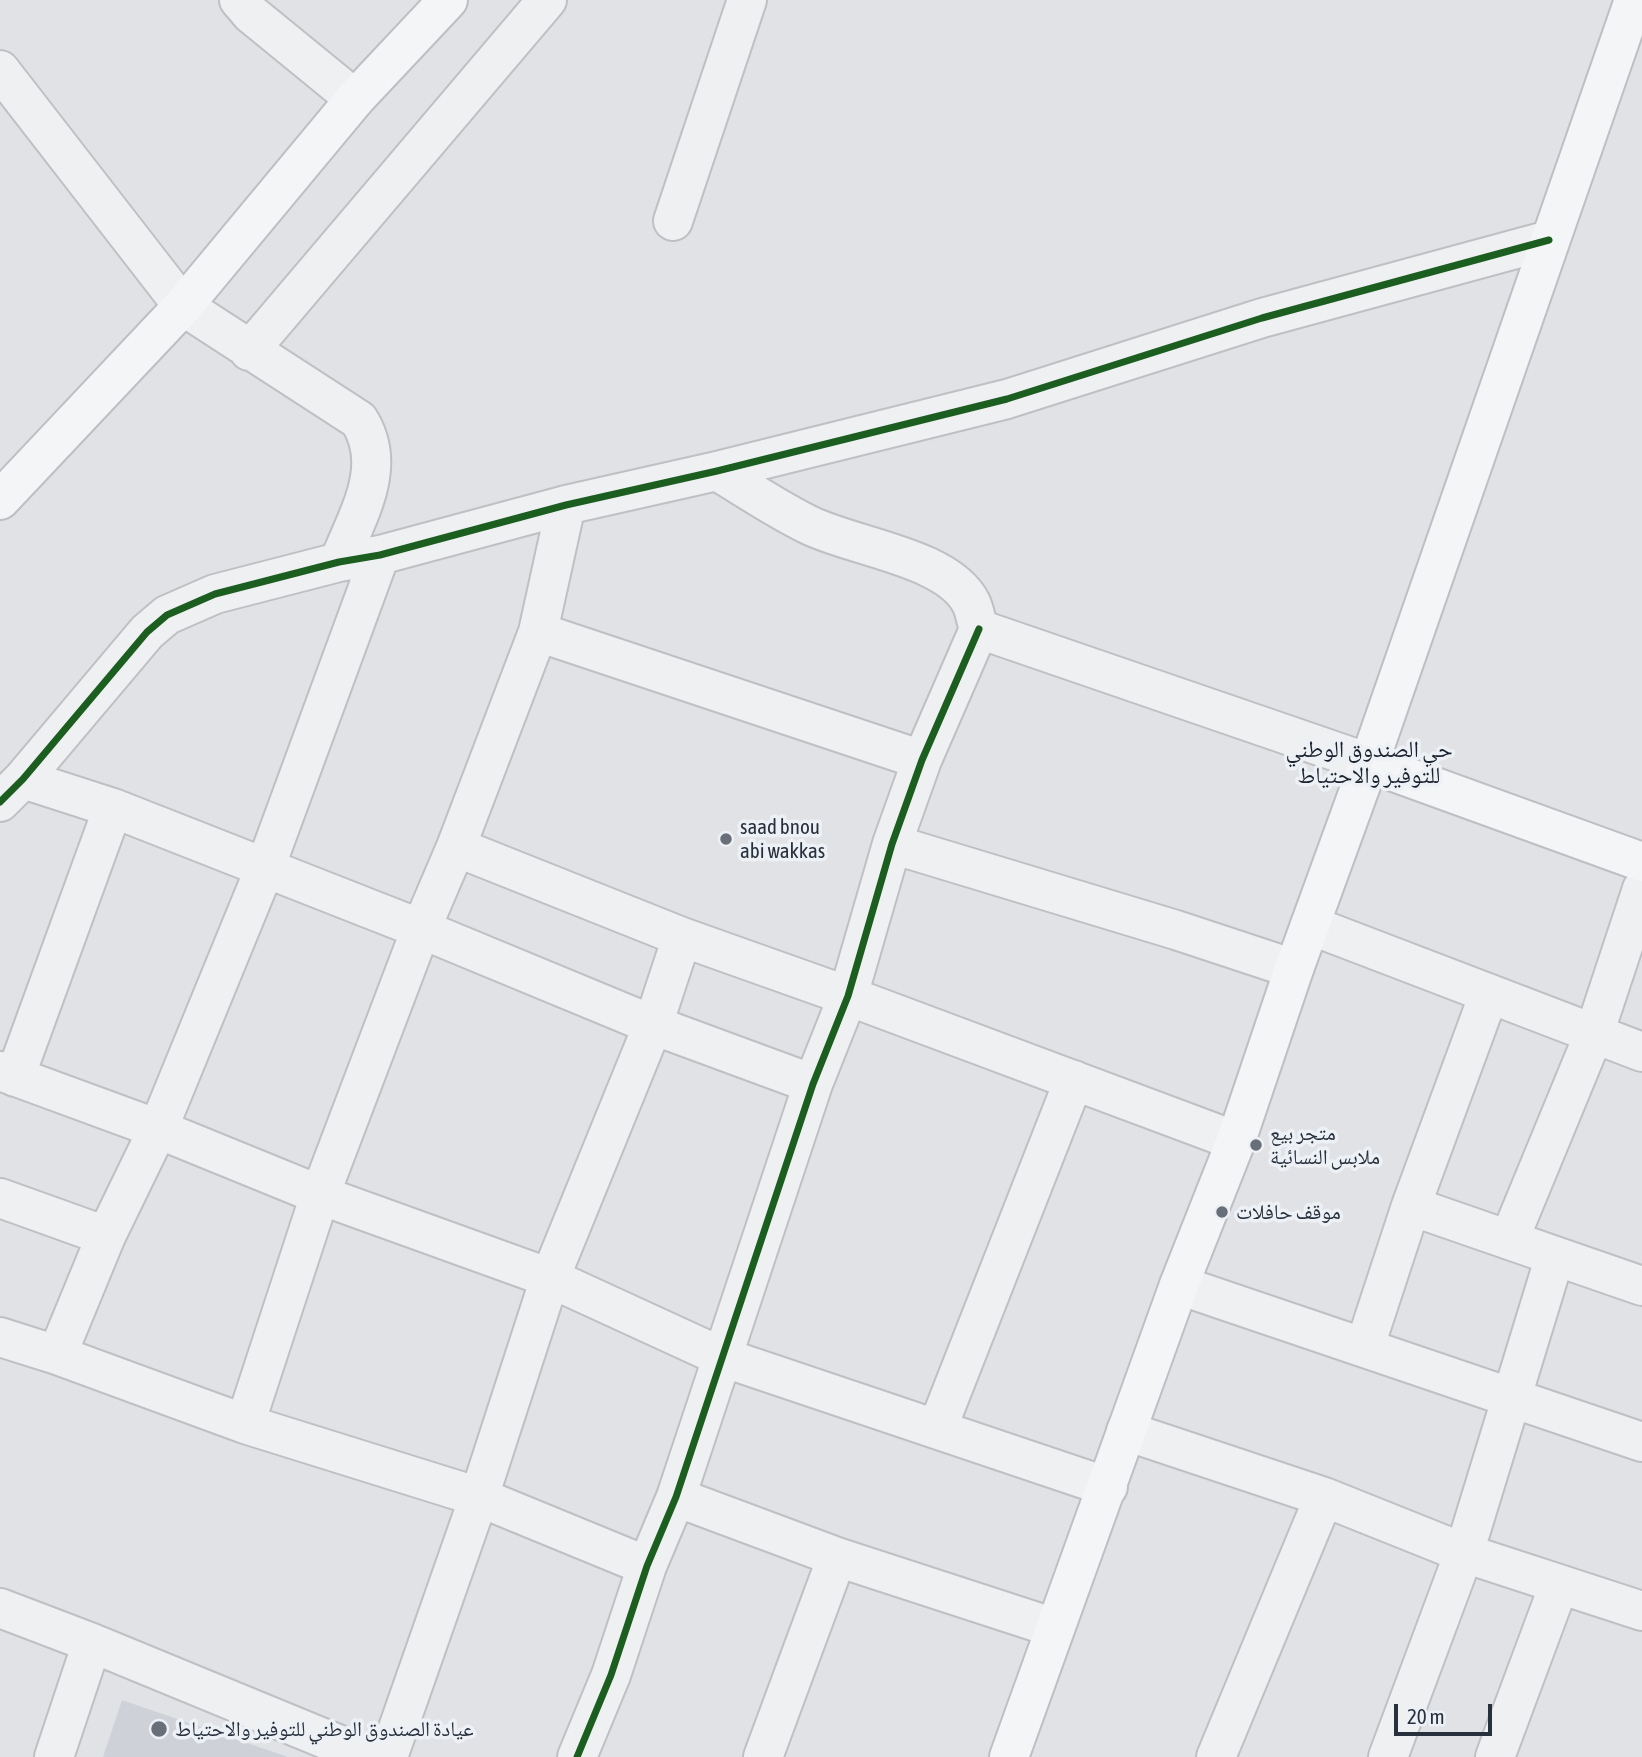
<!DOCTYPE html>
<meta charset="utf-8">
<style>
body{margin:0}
#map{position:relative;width:1642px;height:1757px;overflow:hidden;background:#e0e2e5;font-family:"Asap Condensed",sans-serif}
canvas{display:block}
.scale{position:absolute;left:1394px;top:1704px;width:98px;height:32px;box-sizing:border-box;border:4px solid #27313e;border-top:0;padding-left:9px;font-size:21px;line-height:24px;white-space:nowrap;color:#27313e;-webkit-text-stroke:5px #edf1f5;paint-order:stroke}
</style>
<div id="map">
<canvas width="1642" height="1757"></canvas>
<div class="scale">20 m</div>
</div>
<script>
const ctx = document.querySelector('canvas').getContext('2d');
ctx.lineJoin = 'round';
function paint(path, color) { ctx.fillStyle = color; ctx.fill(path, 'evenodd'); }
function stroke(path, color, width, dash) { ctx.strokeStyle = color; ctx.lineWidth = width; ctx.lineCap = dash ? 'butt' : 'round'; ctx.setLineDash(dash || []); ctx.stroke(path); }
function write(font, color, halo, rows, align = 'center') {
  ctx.font = font + ' "Asap Condensed","Noto Naskh Arabic",sans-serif'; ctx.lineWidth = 7; ctx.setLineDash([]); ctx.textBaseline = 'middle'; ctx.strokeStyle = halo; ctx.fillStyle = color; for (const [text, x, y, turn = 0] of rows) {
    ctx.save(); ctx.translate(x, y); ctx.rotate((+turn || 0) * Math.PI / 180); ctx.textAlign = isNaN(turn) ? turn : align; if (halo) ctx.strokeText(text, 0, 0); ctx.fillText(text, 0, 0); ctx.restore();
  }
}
const built = new Path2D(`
 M122,1700L288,1757H103Z`);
const minor = new Path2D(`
 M239,0L251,14L355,99
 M0,70L183,306L359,420C389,467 357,516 339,562
 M673,221L747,0
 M249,351L547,0
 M717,471C747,489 778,510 809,525C853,547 948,557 971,603C975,611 976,621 979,629L1369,763
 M538,632L922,760
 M23,779L113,808L421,929L653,1025L813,1084
 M0,802L23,779L147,632L167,615L215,594L339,562L380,555L566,505L717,471L1007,399L1262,318L1549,240
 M892,844L1176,930L1294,969
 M456,847L682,937L848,996L1236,1141
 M1310,925L1642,1052
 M0,1071L158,1129L320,1195L550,1278L722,1357L1108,1487
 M15,1077L113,808
 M0,1198L106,1236
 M1411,1206L1642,1286
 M1509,1240L1594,1034L1642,889
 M1179,1285L1642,1442
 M0,1337L57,1355L245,1424L479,1497L647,1566
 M1365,1346L1411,1206L1489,994
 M57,1355L106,1236L158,1129L265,868L380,555
 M245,1424L320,1195L421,929L456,847L538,632L566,505
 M937,1429L1074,1080
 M1126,1431L1324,1497L1464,1553L1642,1611
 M676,1497L837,1557L1055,1628
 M0,1608L92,1643L369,1757
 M54,1757L92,1643
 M388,1757L479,1497L550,1278L653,1025L682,937
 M577,1757L611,1675L647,1566L676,1497L813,1084L848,996L892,844L922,760L979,629
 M763,1757L837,1557
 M1216,1757L1324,1497
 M1388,1757L1464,1553L1555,1256
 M1495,1757L1559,1585`);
const major = new Path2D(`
 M0,500L183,306L355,99L448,0
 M1369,763L1642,862
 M1009,1757L1179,1285L1236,1141L1294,969L1369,763L1634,0`);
const cycleway = new Path2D(`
 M0,802L23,779L147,632L167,615L215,594L339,562L380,555L566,505L717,471L1007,399L1262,318L1549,240
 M577,1757L611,1675L647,1566L676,1497L813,1084L848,996L892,844L922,760L979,629`);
const markers = [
 [726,839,7,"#686f78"],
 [1256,1145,7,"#686f78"],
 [1222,1212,7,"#686f78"],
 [159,1729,9,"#686f78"]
];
const poiNames = [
 ["saad bnou",740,827],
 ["abi wakkas",740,851],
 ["متجر بيع",1270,1133],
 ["ملابس النسائية",1270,1157],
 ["موقف حافلات",1236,1212],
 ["عيادة الصندوق الوطني للتوفير والاحتياط",175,1729]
];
const neighbourhoodNames = [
 ["حي الصندوق الوطني",1369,750],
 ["للتوفير والاحتياط",1369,776]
];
paint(built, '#ced2d8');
stroke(minor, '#bec0c3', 42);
stroke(major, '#bcbfc3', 42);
stroke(minor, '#eff0f2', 38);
stroke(major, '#f4f5f6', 38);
stroke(cycleway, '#1b5e20', 7);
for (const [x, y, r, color] of markers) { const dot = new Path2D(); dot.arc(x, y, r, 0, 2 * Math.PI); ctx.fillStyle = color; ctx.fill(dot); stroke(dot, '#edf1f5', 2.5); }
write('21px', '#27313e', '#edf1f5', poiNames, 'left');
write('23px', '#19222e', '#edf1f5', neighbourhoodNames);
</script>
